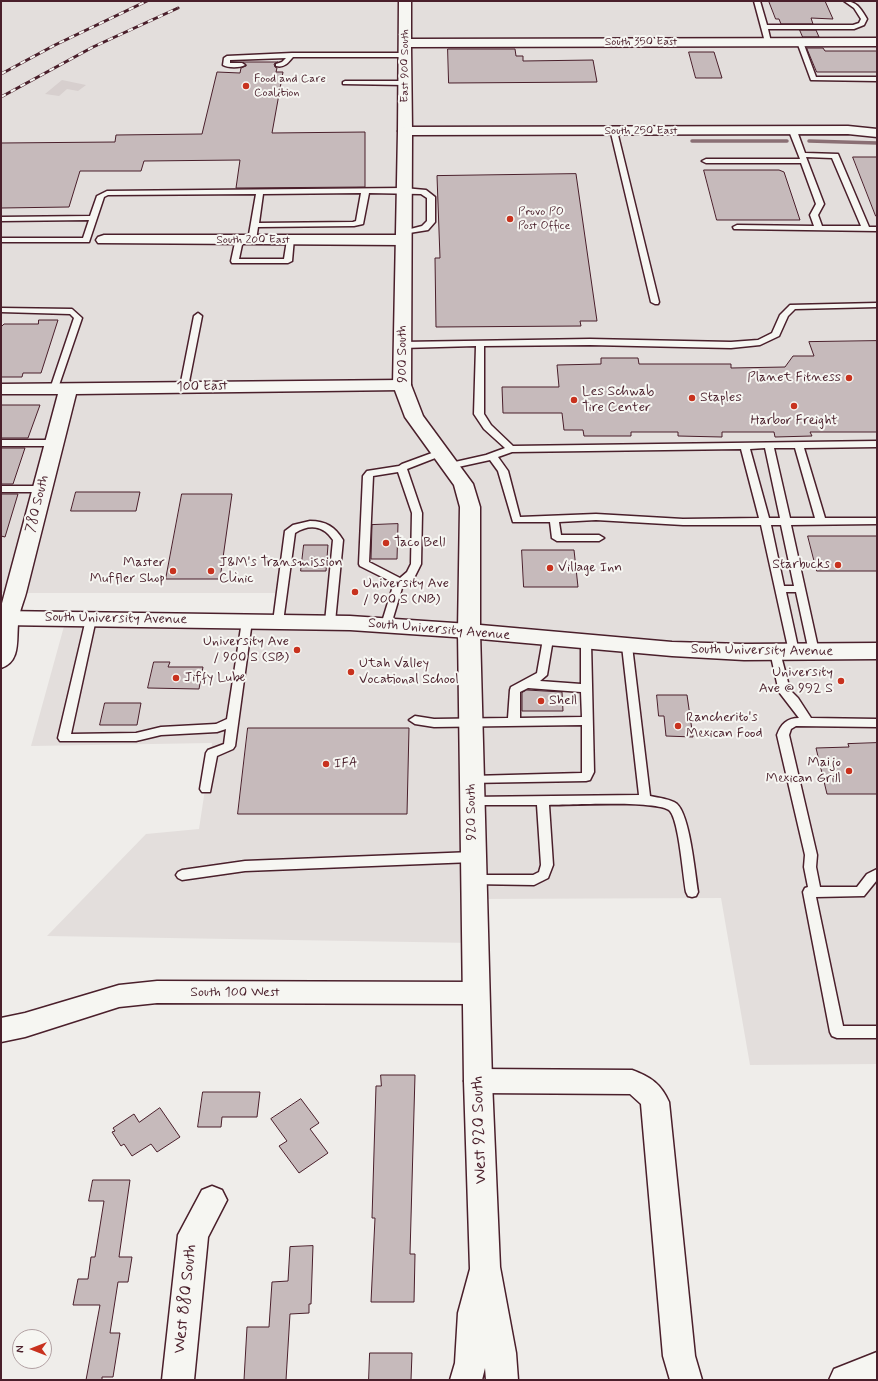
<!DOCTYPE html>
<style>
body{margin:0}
#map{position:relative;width:878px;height:1381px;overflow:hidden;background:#efedea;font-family:Mynerve,sans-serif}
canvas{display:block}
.frame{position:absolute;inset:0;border:2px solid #4a1f2b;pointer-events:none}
.north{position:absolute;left:12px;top:1329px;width:40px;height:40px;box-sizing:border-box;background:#f6f6f2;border:1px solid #b1a0a2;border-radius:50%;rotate:270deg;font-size:11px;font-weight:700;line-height:16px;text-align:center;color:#4a1f2b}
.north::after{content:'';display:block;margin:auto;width:14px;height:18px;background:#c8321e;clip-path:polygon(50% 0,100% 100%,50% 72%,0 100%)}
</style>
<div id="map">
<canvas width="878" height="1381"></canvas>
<div class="frame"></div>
<div class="north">N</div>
</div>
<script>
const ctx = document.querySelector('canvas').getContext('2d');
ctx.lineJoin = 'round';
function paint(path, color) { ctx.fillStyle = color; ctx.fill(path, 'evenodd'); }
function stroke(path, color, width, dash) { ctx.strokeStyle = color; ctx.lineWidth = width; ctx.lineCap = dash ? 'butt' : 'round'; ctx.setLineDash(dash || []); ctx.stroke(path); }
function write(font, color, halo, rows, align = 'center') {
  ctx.font = font + ' Mynerve,sans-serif'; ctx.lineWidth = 4; ctx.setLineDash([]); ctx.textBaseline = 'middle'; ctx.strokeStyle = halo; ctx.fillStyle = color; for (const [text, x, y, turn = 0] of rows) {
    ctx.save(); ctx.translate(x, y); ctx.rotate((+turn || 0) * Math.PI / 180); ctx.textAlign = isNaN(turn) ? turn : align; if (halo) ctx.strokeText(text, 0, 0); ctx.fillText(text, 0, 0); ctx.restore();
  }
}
const built = new Path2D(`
 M1,1H877V1064L750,1065L721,898L474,899V943L47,936L146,834L199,829L212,743L31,746L66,619H272L275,593H1Z`);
const green = new Path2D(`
 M62,80L86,85L78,91L67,89L59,96L45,94Z`);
const stream = new Path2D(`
 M692,141H787
 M809,141L877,143`);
const building = new Path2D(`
 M769,1H825L833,19L811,18L813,24H781L779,19H776Z
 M800,30H816L819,37H803Z
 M807,48H823L825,51H877V72H817Z
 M448,49H515L516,56H523V61L593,60L597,82L449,83Z
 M689,52H714L722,78H696Z
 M243,62H278L274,64L275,67L277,68L276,72H283L272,133L365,132V187L236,188L240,160L144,161L141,171H80L69,207L1,208V143L115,142L116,135L202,134L217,72L240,73L241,68L246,66Z
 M853,157H877V216H876Z
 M704,170H779L784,172L800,220H717Z
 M576,174L597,321H580L581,326L436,327L435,258H440L437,176Z
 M39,320H58L41,373H23L22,377H1V327L4,324H38Z
 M877,341V432H810L812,436L775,437L774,432H722V437L678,436V432H631V436H584L583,430H564L562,413H503L502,387H559L557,365L601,364V358H638L639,364H731V368L785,367L793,356H814L809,342Z
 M1,405H40L28,438H1Z
 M1,448H25L13,484H1Z
 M76,492H140L136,511H71Z
 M1,494H18L5,537L1,536Z
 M182,494H232L220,579H166Z
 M398,524L397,559H371L372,525Z
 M808,536H877V571H817Z
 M304,545H328L326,571H301Z
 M522,550H574L578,587H524Z
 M154,662H170L168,667H203L199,689L148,688Z
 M527,690L562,692L563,711H522V693Z
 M657,695H687L693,737L666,736L664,716H659Z
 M105,703H141L137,725H100Z
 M248,728H409L407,814H238Z
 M877,743V794H827L816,748L849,747L848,744Z
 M381,1075H415L410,1254H415L414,1302H371L375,1218H372L376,1086H381Z
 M203,1092H260L257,1117H222L221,1127H198Z
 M301,1099L319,1123L310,1129L328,1153L299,1173L279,1146L287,1141L271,1119Z
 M160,1108L180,1137L157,1152L151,1144L132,1156L124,1144L121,1146L112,1132L115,1131L113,1128L134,1114L139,1122Z
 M93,1180H130L119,1257H132L128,1282H118L110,1333H120L113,1377H102V1380H86L100,1305H73L78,1279H88L91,1257H95L104,1201H89Z
 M313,1246L311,1304H309V1313L290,1314L286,1380H244L247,1327H269L272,1282L288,1281L290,1247Z
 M370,1353H412L411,1380H369Z`);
const service = new Path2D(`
 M754,1H760L767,25H853L859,23L861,19L854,8L844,1C857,1 861,9 867,19L864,25L854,29H768L771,42L768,44L765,42Z
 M800,40L803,42L816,77H877V81L811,80L797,42Z
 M292,53H405L408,55L405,57H293C288,63 284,68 276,66V64L282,62L286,58L230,60V63H242L245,65C240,68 228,68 223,65L224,58L227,56Z
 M345,81H405L408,83L405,85L343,84V82Z
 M610,129L617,131L659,302L658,304H655L651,302Z
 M790,129L797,131L805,153L838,154L869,227H877V231L734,229L733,227L737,225L814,226L810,215L816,204L801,163H706L702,161L706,159H800L789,131ZM806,157L832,158L861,226H822L818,215L824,204Z
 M404,188L426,190L435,197V222L428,230L403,234L399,232L422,226L427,221V198L421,194L369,193L363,224L354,226L258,227L256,240L252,242L248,240L256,194L108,195L104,197L89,242H1V238H83L89,220L1,221V217L90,216L97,196L107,191ZM361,193L356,221L353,222L259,223L263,194Z
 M236,238L243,240L239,259H284L287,240L294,238L292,261L288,263H232L231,261Z
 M877,303V307L795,309L788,316L779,336L760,345L731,348L590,345L484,346V414L491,425L513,446L877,441V447L804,448L825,518H877V524L791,525L819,652L814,656L809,652L796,592H786L799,652L794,656L789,652L761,525H683L596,520L559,522L561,535H599L604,538L599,541H557L552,538L550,522H513L498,471L490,460L449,469L444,466L446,464L486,455L505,448L484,429L474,414L476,346L402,348L398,345L402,342L590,339L731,342L758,340L772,333L780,315L790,305ZM765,448L780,518H769L750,449ZM774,448H795L815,518H790ZM741,449L759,518L683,519L596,514L520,517L508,471L498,457L512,452ZM771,525H781L794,586H784Z
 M1,308L72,309L82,318L57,391H51L50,389L74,318L70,314L1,312Z
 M198,313L202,316L188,387L184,390L180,387L194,316Z
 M1,440H54L59,443L54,446H1Z
 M440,450L443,451V455L407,469L422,513L421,564L415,576L402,588L390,628H382L381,625L394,583L360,566L359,564L363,476L367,471L399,466L402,464ZM398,472L412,513L411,564L407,572L400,578L369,562L373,476Z
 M1,486H42L47,489L42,492H1Z
 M310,521C326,521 335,527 343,540L335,622L330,626L325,622L333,540C323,525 309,524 295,533L283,622L278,626L274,625L273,622L285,531L293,525Z
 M91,615L96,619L71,734L136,733L161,727L216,724L227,719L242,621L247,617L251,618L252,621L235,746L233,749L217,756L210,792H202L200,789L206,753L208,750L224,744L226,729L217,732L161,735L136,741H60L58,738L86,619Z
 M548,635L553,639L547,675L540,681L581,684V642L586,638L591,642L594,772L590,780L586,781L468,783L466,780L468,777L472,776L582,773V725L434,727L415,724L409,720L415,716L434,719L508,718L510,690L511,687L537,673L543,639ZM528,688L581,692L582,717L520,718V692Z
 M627,642L632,646L650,796C659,798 671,799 677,804C690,816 695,874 698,892L696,896L692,897L688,896L686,892C683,877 679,821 670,811C659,800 569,805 549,805L553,865L548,878L534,885L470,884L468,880L470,876L474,875H533L539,872L541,865L537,805H472L468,803L466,800L468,797L639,795L622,646Z
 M775,648L780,652L790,690L798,698L811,718L877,719V727L796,726L791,729L789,735L817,855L816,867L820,887H857L867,874L877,869V880L864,896L816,897L843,1026H877V1038H837L832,1036L830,1032L803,892L805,888L808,887L804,867L805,855L777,735C781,724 787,718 799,718L779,692L770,652Z
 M473,852L477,854L479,857L477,860L473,862L245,871L182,880L178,878L176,875L178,872L182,870L245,861Z`);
const minor = new Path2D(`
 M399,1H411V39L877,38V46L411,47L412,131L410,134H400L398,131Z
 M104,235H403L409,237L411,240L409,243L403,245L98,243L96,240L98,237Z
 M402,380L408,381L411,385L408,389L402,390L76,394L26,593C24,601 20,609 19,618C15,635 23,661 1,668V607L58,394H1V384Z
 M157,981L475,982L484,985L488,993L484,1001L475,1004L157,1003L119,1007L25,1037L1,1042V1018L25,1013L119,985Z
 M478,1069L632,1070C651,1077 661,1084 669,1102L695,1356L702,1380H670L663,1356L641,1104L630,1094L478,1093L468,1090L464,1081L468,1072Z
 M212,1186L222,1190L227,1200L208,1237L194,1380H162L178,1235L202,1190Z`);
const tertiary = new Path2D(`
 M848,126L877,129V137L848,134L412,135L411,385L423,416L473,484L480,507V631L492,1081L500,1267L516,1353L518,1380H486L485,1368L482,1380H450L455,1363L458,1313L470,1269L464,1081L458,631L460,507L454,485L405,417L393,385L398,131L400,128L405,127Z
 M877,1352V1380H829L834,1369Z`);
const trunk = new Path2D(`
 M1,611L350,616L469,624L672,642L744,644L877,643V659L744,660L672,656L469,638L350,630L1,625Z`);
const rail = new Path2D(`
 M1,74L55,45L147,1
 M1,97L93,47L178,8`);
const markers = [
 [246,86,4,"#c8321e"],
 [510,219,4,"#c8321e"],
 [849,378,4,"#c8321e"],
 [692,398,4,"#c8321e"],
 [574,400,4,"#c8321e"],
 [794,406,4,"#c8321e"],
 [386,543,4,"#c8321e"],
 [838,565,4,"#c8321e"],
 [550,568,4,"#c8321e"],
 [173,571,4,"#c8321e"],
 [211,571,4,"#c8321e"],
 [355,592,4,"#c8321e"],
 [297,650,4,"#c8321e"],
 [351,672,4,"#c8321e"],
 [176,678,4,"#c8321e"],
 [841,681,4,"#c8321e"],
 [541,701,4,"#c8321e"],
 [678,726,4,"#c8321e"],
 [326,764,4,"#c8321e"],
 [849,771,4,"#c8321e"]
];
const farStreetnames = [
 ["South 350 East",641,42],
 ["East 900 South",405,66,-90],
 ["South 250 East",641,131],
 ["South 200 East",253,240]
];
const farPoinames = [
 ["Food and Care",254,79],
 ["Coalition",254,93],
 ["Provo PO",518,212],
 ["Post Office",518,226]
];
const streetNames = [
 ["900 South",403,354,-91],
 ["100 East",202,387,-1],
 ["780 South",38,504,-76],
 ["South University Avenue",116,619,1],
 ["South University Avenue",439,630,5],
 ["South University Avenue",762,651,1],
 ["920 South",472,812,-91],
 ["South 100 West",235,993]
];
const poiNames = [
 ["Planet Fitness",841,378,"right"],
 ["Les Schwab",582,392],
 ["Tire Center",582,408],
 ["Staples",700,398],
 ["Harbor Freight",794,421,"center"],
 ["Taco Bell",394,543],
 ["Master",165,563,"right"],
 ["Muffler Shop",165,579,"right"],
 ["J&M's Transmission",219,563],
 ["Clinic",219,579],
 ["Starbucks",830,565,"right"],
 ["Village Inn",558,568],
 ["University Ave",363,584],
 ["/ 900 S (NB)",363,600],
 ["University Ave",289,642,"right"],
 ["/ 900 S (SB)",289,658,"right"],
 ["Utah Valley",359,664],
 ["Vocational School",359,680],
 ["University",833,673,"right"],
 ["Ave @ 992 S",833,689,"right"],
 ["Jiffy Lube",184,678],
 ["Shell",549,701],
 ["Rancherito's",686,718],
 ["Mexican Food",686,734],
 ["Maijo",841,763,"right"],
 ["Mexican Grill",841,779,"right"],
 ["IFA",334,764]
];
const nearStreetnames = [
 ["West 920 South",480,1130,-92],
 ["West 880 South",186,1299,-84]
];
paint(built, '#e3dedc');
paint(green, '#d7cfce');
stroke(stream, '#8a6f74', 3.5);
paint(building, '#c6babb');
stroke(building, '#4a1f2b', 1);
stroke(service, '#4a1f2b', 3);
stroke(minor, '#4a1f2b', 3);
stroke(tertiary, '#4a1f2b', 3);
stroke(trunk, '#4a1f2b', 3);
paint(service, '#f6f6f2');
paint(minor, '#f6f6f2');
paint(tertiary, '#f6f6f2');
paint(trunk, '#f6f6f2');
stroke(rail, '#4a1f2b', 3);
stroke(rail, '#f6f6f2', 2, [5.5]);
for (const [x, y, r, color] of markers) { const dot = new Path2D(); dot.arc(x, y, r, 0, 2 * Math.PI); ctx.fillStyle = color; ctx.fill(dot); stroke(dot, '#f6f6f2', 1.5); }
write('12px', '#4a1f2b', '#f6f6f2', farStreetnames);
write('12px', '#4a1f2b', '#f6f6f2', farPoinames, 'left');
write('14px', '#4a1f2b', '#f6f6f2', streetNames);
write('14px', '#4a1f2b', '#f6f6f2', poiNames, 'left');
write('17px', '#4a1f2b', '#f6f6f2', nearStreetnames);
</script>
